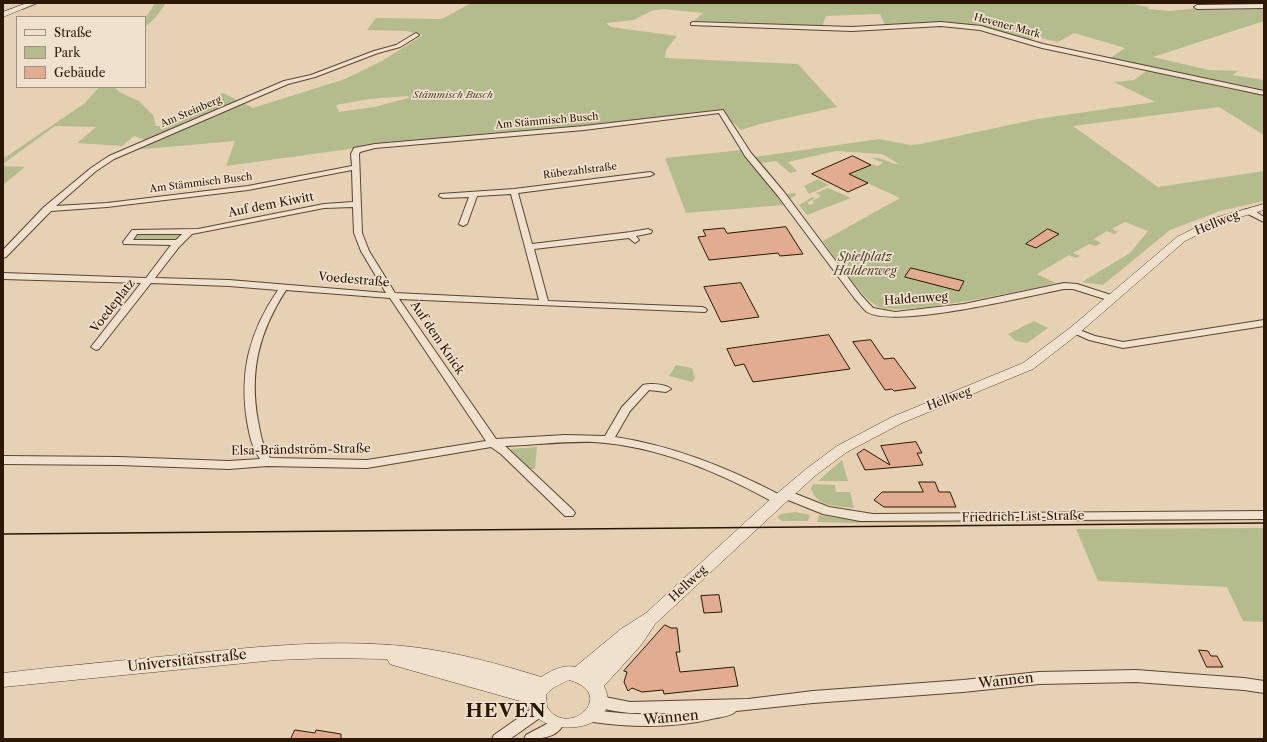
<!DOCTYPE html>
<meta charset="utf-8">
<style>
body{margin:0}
#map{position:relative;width:1267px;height:742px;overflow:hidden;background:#e7d1b4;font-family:"Libre Caslon Text",serif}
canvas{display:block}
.frame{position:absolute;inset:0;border:4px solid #2b1703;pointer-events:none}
.legend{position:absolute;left:16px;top:16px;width:130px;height:72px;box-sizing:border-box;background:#efe1ce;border:1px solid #a1907d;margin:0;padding:5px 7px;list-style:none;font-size:12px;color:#2b1703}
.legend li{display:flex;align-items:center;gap:8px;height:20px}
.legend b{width:20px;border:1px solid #a1907d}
</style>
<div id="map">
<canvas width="1267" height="742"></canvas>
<div class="frame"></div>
<ul class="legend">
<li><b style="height:5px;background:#efe1ce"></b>Straße</li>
<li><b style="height:11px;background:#b4bc8e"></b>Park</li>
<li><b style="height:11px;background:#e1ac8f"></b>Gebäude</li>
</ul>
</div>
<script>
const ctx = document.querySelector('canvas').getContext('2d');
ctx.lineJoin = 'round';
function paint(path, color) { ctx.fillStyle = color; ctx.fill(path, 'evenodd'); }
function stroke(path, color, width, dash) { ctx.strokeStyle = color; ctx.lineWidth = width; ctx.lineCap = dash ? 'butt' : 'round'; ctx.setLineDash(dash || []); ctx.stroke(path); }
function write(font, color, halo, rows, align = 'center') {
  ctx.font = font + ' "Libre Caslon Text",serif'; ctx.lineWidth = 3.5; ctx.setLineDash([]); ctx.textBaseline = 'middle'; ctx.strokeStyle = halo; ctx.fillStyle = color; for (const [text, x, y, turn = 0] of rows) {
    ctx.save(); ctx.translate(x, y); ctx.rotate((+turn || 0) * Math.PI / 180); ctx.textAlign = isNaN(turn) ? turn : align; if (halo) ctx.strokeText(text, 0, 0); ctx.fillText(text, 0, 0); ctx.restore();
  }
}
const green = new Path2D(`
 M155,3H166L156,17L145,27V19Z
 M471,3H1127L1149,7L1148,9L1170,11L1206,7H1264V21L1153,57L1209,70L1239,71L1232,75L1264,80V92L1110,58L1125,48L1074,33L1058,42L1035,37L1029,41L980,26L951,24L843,31L695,26L689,25L703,13L663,9L651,11L634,20L606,23L611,27L677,36L666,50L665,58L798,64L837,107L760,124L741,130L719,110L551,130L371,146L226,166L235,141L133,150L151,142L134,136L122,146L77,143L96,127L55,126L3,164V159L85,103L99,87H114L121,93L139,101L153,115L156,126H160L223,93L253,108L345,79L382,61L423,35L406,31L367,30L376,18L442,19ZM880,14L886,27H822L826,16ZM409,96L408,98L374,107L339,112L336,105L369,99Z
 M1149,69L1229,89L1264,95V135L1219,107L1073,126L1158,187L1264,171V201L1220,211L1170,230L1103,285L1082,282L1130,253L1148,231L1125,222L1112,229L1118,232L1114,234L1107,231L1094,239L1101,243L1096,246L1089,244L1073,253L1080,256L1076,258L1069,255L1037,274L1056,283C1028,290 897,318 877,306C859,296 836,259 823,241L900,198L861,180L844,176L872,164L877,166L883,163L872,158C883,156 890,165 899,164L882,154L836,151L788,162L797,171L790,173L776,161L762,163L787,194L795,193L796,195L790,199L755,157L879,139L910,145L921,144L1037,119L1155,102L1114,82L1134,80Z
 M742,150L784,205L686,213L665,158Z
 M3,166L25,167L3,185Z
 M818,179L829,185L809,194L804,186Z
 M828,188L851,198L807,215L799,205L812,197L815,198L807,203L810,205L814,203L812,201L821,196L816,193Z
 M143,234H177L179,236L172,241L134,240L135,236Z
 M1034,321L1048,328L1027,343L1016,341L1008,334Z
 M676,365L692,368L695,378L692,382L669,376Z
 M537,447L535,469H530L510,449Z
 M842,460L848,481H818Z
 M813,484L835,485L836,492H850L854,508C837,506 816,507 811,488Z
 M795,512L810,515L808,521H782L777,517L781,514Z
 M819,515L863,522H1067L851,523L817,522Z
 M1264,520L1073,522L1072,521L1264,519Z
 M1264,528V622L1243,621L1227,587L1098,581L1076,529Z`);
const stream = new Path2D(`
 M22,9L37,3`);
const building = new Path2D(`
 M853,156L871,165L849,174L868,183L848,192L812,174Z
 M786,227L803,254L780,256L778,253L709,260L698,237L706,236L703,230L724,228L727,233Z
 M1048,229L1059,234L1036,248L1026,244Z
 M911,268L964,281L959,291L905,277Z
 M741,283L759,317L721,322L704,287Z
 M829,335L850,369L753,382L744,364L735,366L727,349Z
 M871,340L884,359L894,358L916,388L894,391L892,389L885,390L853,342Z
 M916,442L922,453H917L923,465L865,470L857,454L864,449L890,465L881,446Z
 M919,482H935L939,492H950L956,507H884L874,500L882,492H923Z
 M719,595L722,612L704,613L701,596Z
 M665,625L671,628H677L680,652H676L680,672L734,667L738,686L664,694L663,690L642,692L632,688L628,691L624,682L627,672L624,671Z
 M1199,650L1208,651L1211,656H1217L1223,667H1207Z
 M295,730L315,733L316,730L341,734V739H291Z`);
const minor = new Path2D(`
 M1264,4V8L1197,9L1194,7L1197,5Z
 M693,22L852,27L941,22L981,26L1043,44L1264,91V95L1042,48L980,30L941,26L852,31L691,25V23Z
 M416,33L419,35L418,36L400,47L378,53L315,77L288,84L114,159L96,171L56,206L107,203L248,186L352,166L351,154L354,148L375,144L584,126L723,110L751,153L784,192L861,295L873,308L895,312L964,304L1064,283L1077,284L1114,296L1116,298L1111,301L1073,289H1064C1027,296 896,329 867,312C863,309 859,303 855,299L778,196L745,156L719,113L584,130L375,148L360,152L359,154L362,233L369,251L395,293L539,300L511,194L477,196L467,224L463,226L459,224L469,197L443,198L439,196L440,194L514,189L650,172L654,174L650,176L518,193L532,244L631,232L648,229L652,231L651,233L636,236L639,240L635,243L629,238L534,249L548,301L702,307L705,308L707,310L705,312L399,299L496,439L565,435L605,436L622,407L643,385C651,383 666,384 671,389L666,392L649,390L630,411L615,437C674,446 729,468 782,496L780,494L782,491L786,490L829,507L873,514L1264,511V519L860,521L823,514L783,498L785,500L783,503H775C719,472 658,446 594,442C564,441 535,445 505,446L573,510L575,513L573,516H565L501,454L491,447L367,468L267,466L229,469L119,465L3,464V456L119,457L229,461L260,459C251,445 250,437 247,421C239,371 250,331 278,290L229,286L151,283L99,349L96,350L91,347L141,283L3,279V273L146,278L171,245L124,244L123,242L132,230L198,229L324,204L353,202L352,170L248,190L107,207L51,211L6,257L3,258V250L44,207L91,168L109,156L284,81L311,75L374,51L396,45ZM353,207L354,233L361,251L386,293L229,280L155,278L179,247L192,234L324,208ZM137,234H182L176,240H133ZM286,290L390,298L486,441L367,460L270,458C262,445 261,436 258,421C249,371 259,332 286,290Z
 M1246,209H1252L1264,217V222L1246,213Z
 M1264,320V326L1123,348L1089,340L1069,331L1074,328L1095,336L1123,342Z
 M1136,670L1244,678L1264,681V693L1244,690L1136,682L1039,684L963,692L813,703L736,711C732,716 722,717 716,718C675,728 635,728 593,722L588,720L586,716L588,712L593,710C622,714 650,716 680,713C651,713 623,716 595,706L593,702L595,698L600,696L630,702L748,699L813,691L963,680L1039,672Z
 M539,705L544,707L546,711L544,715L510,739H492L494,735L534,707Z
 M556,719L561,721L563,725C556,739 537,739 524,739L526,735Z`);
const tertiary = new Path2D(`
 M27,3H37L3,17V12Z
 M1264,204V210L1223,222L1185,241L1078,334L1033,369L902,423L847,452L816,475L784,504L655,624L642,644L604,686C627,733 538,742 527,703L396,666L390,664L387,659H384L330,658L276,660L3,687V673C61,666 119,661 177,655C255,647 334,638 412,647C456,652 499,664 541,677C551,671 563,664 575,667L621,629L646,613L774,496L806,469L837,446L892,417L1023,363L1070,328L1177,237L1215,218ZM569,680C619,694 568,740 547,707L546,695L553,688Z`);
const tram = new Path2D(`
 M3,534L1264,523`);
const farStreetnames = [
 ["Hevener Mark",1007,26,15],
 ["Am Steinberg",191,112,-23],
 ["Am Stämmisch Busch",547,121,-5],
 ["Rübezahlstraße",580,171,-7],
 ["Am Stämmisch Busch",201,183,-7]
];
const farParknames = [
 ["Stämmisch Busch",453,95]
];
const streetNames = [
 ["Auf dem Kiwitt",271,205,-11],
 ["Hellweg",1217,223,-22],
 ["Voedestraße",354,280,5],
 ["Haldenweg",916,299,-4],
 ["Voedeplatz",113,306,-52],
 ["Auf dem Knick",437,338,56],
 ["Hellweg",949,399,-20],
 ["Elsa-Brändström-Straße",301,450,-1],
 ["Friedrich-List-Straße",1023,517,-1],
 ["Hellweg",688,584,-43]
];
const parkNames = [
 ["Spielplatz",865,258],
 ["Haldenweg",865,272]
];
const nearStreetnames = [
 ["Universitätsstraße",187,661,-6],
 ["Wannen",1006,681,-6],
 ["Wannen",671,718,-5]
];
const nearDistrictnames = [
 ["HEVEN",506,712]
];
paint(green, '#b4bc8e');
stroke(stream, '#6c766c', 2);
paint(building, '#e1ac8f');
stroke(building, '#2b1703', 1);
stroke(minor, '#5a462f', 2);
stroke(tertiary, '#5a462f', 1);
paint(minor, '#efe1ce');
paint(tertiary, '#efe1ce');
stroke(tram, '#2b1703', 1.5);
write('10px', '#2b1703', '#efe1ce', farStreetnames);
write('italic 10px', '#54492d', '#efe1ce', farParknames);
write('12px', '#2b1703', '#efe1ce', streetNames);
write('italic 12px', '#54492d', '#efe1ce', parkNames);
write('14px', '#2b1703', '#efe1ce', nearStreetnames);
ctx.letterSpacing = '1px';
write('bold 19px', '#2b1703', '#efe1ce', nearDistrictnames);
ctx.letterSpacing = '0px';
</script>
